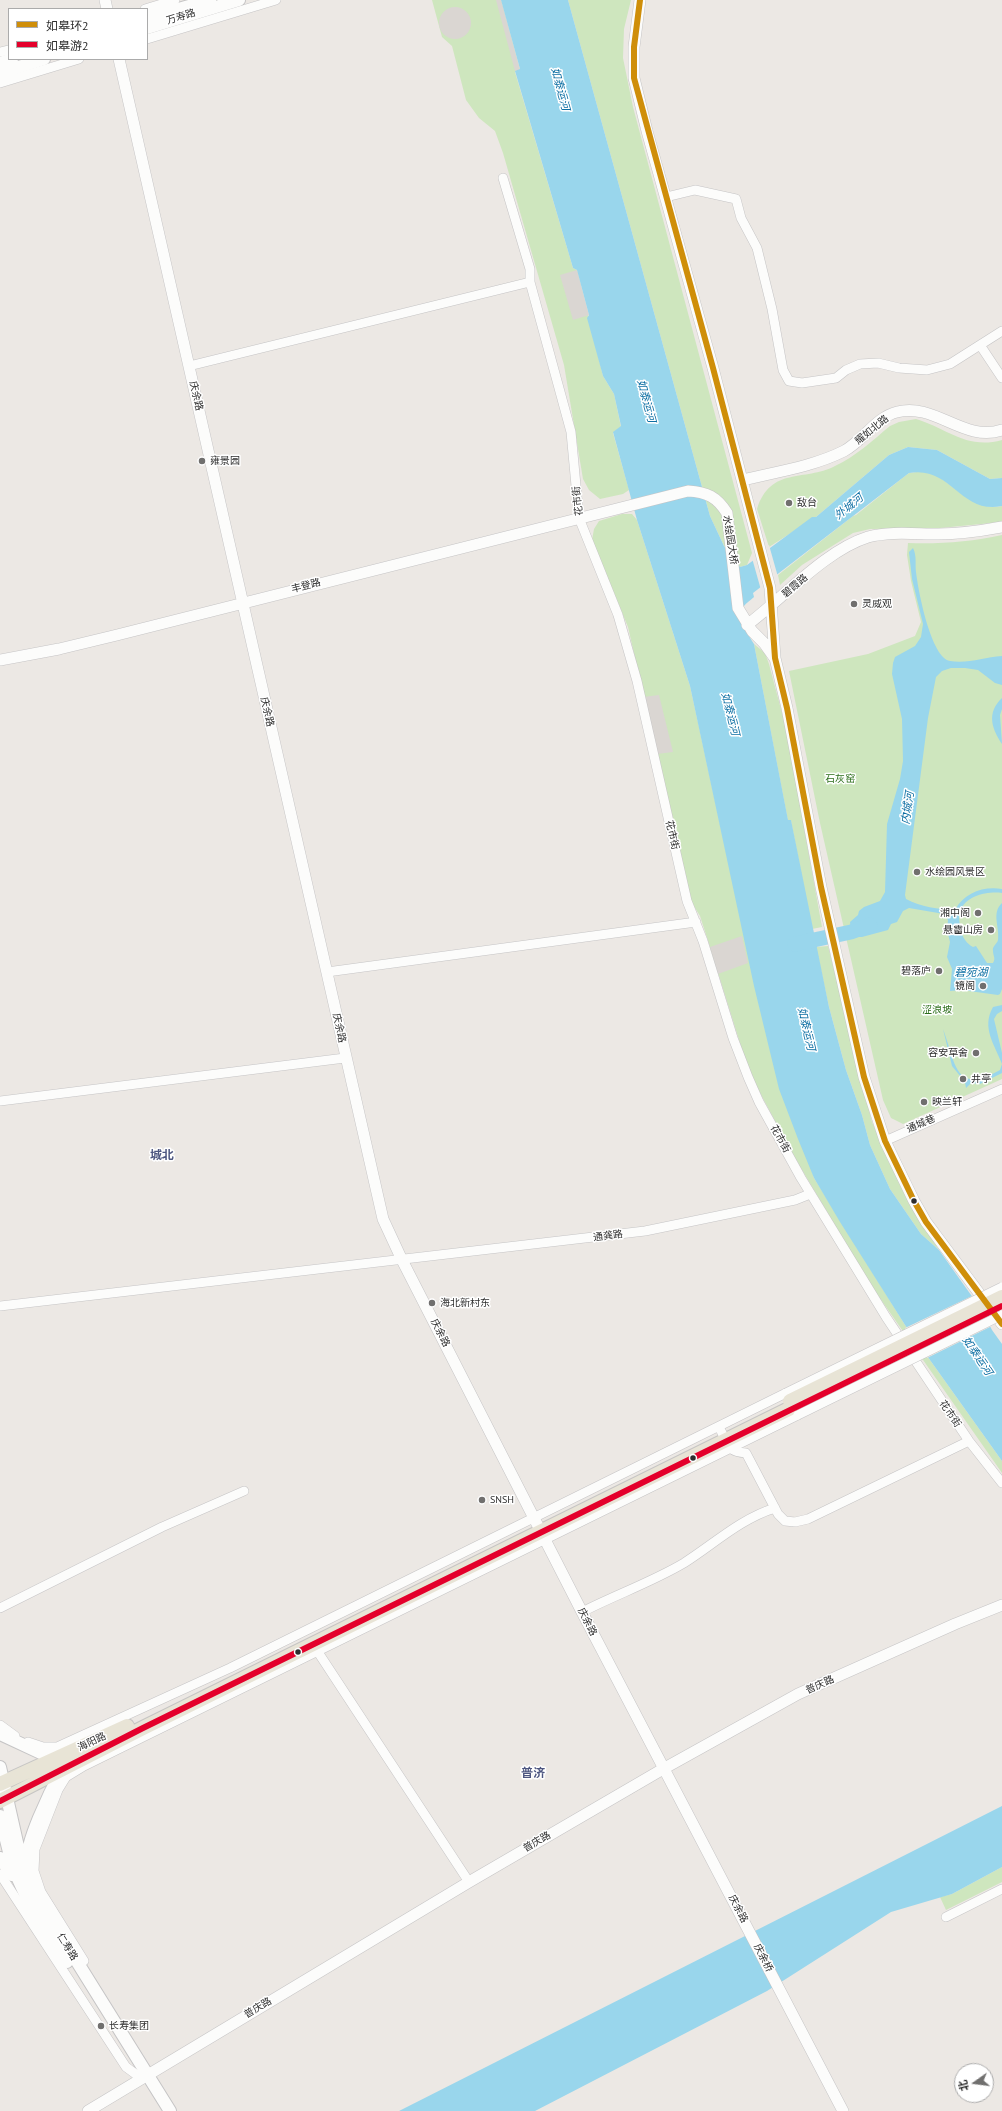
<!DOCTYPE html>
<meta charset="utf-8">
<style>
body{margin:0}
#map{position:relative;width:1002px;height:2111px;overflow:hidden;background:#ece8e4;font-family:"PT Sans","Noto Sans SC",sans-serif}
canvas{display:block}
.legend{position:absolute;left:8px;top:8px;width:140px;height:52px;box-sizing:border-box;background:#fff;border:1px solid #ababab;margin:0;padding:5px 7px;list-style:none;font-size:12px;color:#2e2e2e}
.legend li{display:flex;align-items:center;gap:8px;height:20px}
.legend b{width:20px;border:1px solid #ababab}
.north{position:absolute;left:954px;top:2063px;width:40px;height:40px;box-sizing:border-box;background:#fff;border:1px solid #ababab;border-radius:50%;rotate:256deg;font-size:11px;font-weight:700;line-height:16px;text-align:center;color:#2e2e2e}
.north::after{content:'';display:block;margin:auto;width:14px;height:18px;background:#706f6e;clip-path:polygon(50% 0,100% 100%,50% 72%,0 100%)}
</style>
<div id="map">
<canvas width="1002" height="2111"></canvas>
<ul class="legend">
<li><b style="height:5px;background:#cf8e09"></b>如皋环2</li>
<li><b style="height:5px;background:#e4002b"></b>如皋游2</li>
</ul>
<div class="north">北</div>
</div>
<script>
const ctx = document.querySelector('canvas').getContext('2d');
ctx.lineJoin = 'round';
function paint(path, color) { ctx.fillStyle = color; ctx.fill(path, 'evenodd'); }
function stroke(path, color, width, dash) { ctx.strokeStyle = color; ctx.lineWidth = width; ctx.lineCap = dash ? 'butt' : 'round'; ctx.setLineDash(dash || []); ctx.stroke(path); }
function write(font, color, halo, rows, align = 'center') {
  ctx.font = font + ' "PT Sans","Noto Sans SC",sans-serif'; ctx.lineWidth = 3; ctx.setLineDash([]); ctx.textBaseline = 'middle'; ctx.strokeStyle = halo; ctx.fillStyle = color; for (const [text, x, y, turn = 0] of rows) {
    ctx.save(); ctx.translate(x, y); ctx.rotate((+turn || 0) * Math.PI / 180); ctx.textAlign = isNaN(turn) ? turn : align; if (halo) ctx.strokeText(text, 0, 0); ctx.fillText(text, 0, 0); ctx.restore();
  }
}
const green = new Path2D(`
 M432,0H501L520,70L515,72L573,268L577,270L603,376L614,394L621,427L613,433L629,490L623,494L600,499L589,490L583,479L564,365L503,153L495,131L479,118L466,100L452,46L442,37Z
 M568,0H631L624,29L623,58L633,107L752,553L747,565L740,567L724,546L710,516Z
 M916,419C947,428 966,450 1002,440V478L990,479L937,450L908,447L889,455L816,517L769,547L757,509C771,466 804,482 835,466C855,457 873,440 890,426L899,422Z
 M924,471C953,478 970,513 1002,506V522L940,528L870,529L853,533L802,565L780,585L778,575L853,516L856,515L905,476L909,473Z
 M622,514H632L637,520L690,686L729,865L814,1178L905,1325L1002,1461V1473L870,1284L792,1153L749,1072L710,947L700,916L690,900L628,627L592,540L594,529L599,521Z
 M1002,535V1079L903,1124L891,1118L883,1100L820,823L789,671L868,654L915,636L921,622L911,581L907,555L908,543C940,544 971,542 1002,535Z
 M754,644L765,653L769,664L786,728L822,927L812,929L791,821H788Z
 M828,946L872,1122L910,1205L939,1250L921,1234L890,1189L870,1145L862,1115L846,1070L829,1007L816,947Z
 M1002,1867V1882L946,1910L940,1897L952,1894Z`);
const plaza = new Path2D(`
 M496,0H501L520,70L515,71Z
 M439 23a16 16 0 1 1 32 0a16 16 0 1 1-32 0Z
 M577,270L589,315L573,320L560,275Z
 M659,695L673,752L657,754L643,697Z
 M742,936L748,963L718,974L710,947Z`);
const water = new Path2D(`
 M501,0H568L710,516L724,546L740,567L747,565L812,517H816L889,455L908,447L937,450L990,479L1002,478V506C961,515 951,465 909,473L753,593L754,597C751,600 746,603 744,606C736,618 748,634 754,644L788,820H791L829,1007L846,1070L862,1115L870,1145L890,1189L921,1234L939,1250L981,1309L992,1330L1002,1344V1461L905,1325L840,1222L814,1178L798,1139L779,1089L754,986L690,686L637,520L613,432L621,426L614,394L603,376L587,318L589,315L577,270L573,268L515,71L520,69Z
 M913,548C917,556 915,564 916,572C918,590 931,658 950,661C968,664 984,657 1002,656V685L995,683L978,670L965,668H951L942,671L936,677L928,718L905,895L906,899C921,907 938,909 955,910C964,893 983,886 1002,889V893C989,891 965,895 960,912C958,918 960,924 961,930C962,937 967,944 973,947L976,946L987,963H993C996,958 993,956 993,951C992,946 997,944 998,940C1000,927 991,913 1002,903V989L1000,994L998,995L962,990L950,991L952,969L947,957L950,942L947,930L948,920L944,914L909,908L903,911L897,922L891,924L888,930L862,937H855L851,932L850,922L858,915L859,911L864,907L880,901L885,892L887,824L900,779L903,761L902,719L892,674L893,663L895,657L915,646L921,637L923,624L912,579L909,552Z
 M1002,698V709L1000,715L1002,744C992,729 986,713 1002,698Z
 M1002,1005V1011L997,1014L994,1019L1002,1053V1064C995,1045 981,1028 993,1007Z
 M943,1029C956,1063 954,1096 1000,1070L1002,1064V1073L980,1084L971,1083L966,1088L965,1082L952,1066Z
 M1002,1806V1867L952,1894L891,1912L767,1991L535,2111H399Z`);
const pier = new Path2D(`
 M769,545L778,577L761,590L752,558Z
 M974,1295L992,1326L927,1358L905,1328Z`);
const river = new Path2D(`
 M795,944L851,932L870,925`);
const minor = new Path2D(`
 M145,9L175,0
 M147,39L276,0
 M0,52L9,50
 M0,83L79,59
 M503,178L530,269V282L571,432L579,518L618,615L637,681L687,901L703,941L733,1038L748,1077L759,1102L801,1178L886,1317L969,1441L1002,1483
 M666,197L695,190L736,199L741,218L757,248L772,309L783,370L789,381L802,383L836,378L846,370L860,364L878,363L899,368L927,370L950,364L1002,331
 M980,345L1002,378
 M189,366L530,282
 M327,972L696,922
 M0,1101L345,1058
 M885,1141L1002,1089
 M0,1306L645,1231L795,1200L810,1194
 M719,1427C728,1443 726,1452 746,1453L778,1514L785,1521L795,1522L808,1519L969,1441
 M0,1608L162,1527L244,1491
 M582,1612C615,1595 652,1582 684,1563C714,1544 740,1519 775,1508
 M314,1646L469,1882
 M0,1725L15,1736
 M28,1742L43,1747H57L230,1668L786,1393
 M0,1874L126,2067L141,2078
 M946,1917L1002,1889
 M84,1961L41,1892L34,1871L35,1849L58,1790L66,1777L84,1766L798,1415`);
const tertiary = new Path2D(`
 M105,0L107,9
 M640,0L634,47V78L647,131L713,368L770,588L775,658L787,708L821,887L864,1077L885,1141L914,1201L926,1222L1002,1324
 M119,59L383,1219L402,1260L582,1612L843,2111
 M742,480C775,472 812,467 844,451C863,441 876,417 897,412C935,402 964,443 1002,430
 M747,625C783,598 826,550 868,537C890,531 915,534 938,534C960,534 981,531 1002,527
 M0,660L59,649L117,635L688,491C707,492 717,497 727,513L738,608L752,631L764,643L774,657
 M88,2111L469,1882L663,1769L798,1694L955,1624L1002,1605`);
const secondary = new Path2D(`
 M147,18L210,0
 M147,28L239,0
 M0,63L12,59
 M0,73L44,59
 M0,1734L43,1754L61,1757
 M0,1767L21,1860L33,1891L170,2111
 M0,1816L13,1868L31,1907L67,1962
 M0,1858L12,1875
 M27,1867C23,1846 51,1790 62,1770`);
const primary = new Path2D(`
 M0,1784L127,1726
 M0,1801L143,1728L793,1407`);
const minorBridge = new Path2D(`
 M786,1393L1002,1287
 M798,1415L1002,1315`);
const primaryBridge = new Path2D(`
 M790,1401L1002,1297`);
const bus1 = new Path2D(`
 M640,0L634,47V78L713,368L770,588L775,658L787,708L821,887L864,1077L885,1141L914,1201L926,1222L1002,1324`);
const bus2 = new Path2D(`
 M0,1801L143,1728L1002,1306`);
const markers = [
 [202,461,4,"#706f6e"],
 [789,503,4,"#706f6e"],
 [854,604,4,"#706f6e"],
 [917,872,4,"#706f6e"],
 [978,913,4,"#706f6e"],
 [991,930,4,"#706f6e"],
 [939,971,4,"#706f6e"],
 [983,986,4,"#706f6e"],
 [976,1053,4,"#706f6e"],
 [963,1079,4,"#706f6e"],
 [924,1102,4,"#706f6e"],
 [914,1201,3.5,"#2e2e2e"],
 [432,1303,4,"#706f6e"],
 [693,1458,3.5,"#2e2e2e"],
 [482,1500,4,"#706f6e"],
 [298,1652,3.5,"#2e2e2e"],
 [101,2026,4,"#706f6e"]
];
const streetNames = [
 ["万寿路",181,17,-17],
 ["庆余路",196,396,77],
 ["耀如北路",872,430,-39],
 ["花市街",578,501,-96],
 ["水绘园大桥",730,540,81],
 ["丰登路",306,586,-14],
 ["碧霞路",795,586,-41],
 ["庆余路",267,712,77],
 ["花市街",672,835,77],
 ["庆余路",339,1028,78],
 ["通城巷",921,1124,-23],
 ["花市街",780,1139,61],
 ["通龚路",608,1236,-7],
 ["庆余路",440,1333,63],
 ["花市街",950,1414,55],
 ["庆余路",587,1622,63],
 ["普庆路",820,1685,-24],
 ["海阳路",92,1742,-25],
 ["普庆路",537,1842,-30],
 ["庆余路",738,1909,62],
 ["仁寿路",67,1947,58],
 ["庆余桥",763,1958,63],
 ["普庆路",258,2008,-31]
];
const poiNames = [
 ["雍景园",210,461],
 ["敌台",797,503],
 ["灵威观",862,604],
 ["水绘园风景区",925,872],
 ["湘中阁",970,913,"right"],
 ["悬霤山房",983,930,"right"],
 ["碧落庐",931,971,"right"],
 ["镜阁",975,986,"right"],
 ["容安草舍",968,1053,"right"],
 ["井亭",971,1079],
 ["映兰轩",932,1102],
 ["海北新村东",440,1303],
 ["SNSH",490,1500],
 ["长寿集团",109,2026]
];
const parkNames = [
 ["石灰窑",840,779],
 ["涩浪坡",937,1010]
];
const waterNames = [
 ["如泰运河",560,89,75],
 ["如泰运河",646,401,75],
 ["外城河",849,507,-39],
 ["如泰运河",730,714,76],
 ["内城河",908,808,-82],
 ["碧宛湖",971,973],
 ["如泰运河",806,1029,77],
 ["如泰运河",977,1356,56]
];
const quarterNames = [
 ["城北",162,1156],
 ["普济",533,1774]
];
paint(green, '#cee6be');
paint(plaza, '#dad6d2');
paint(water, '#99d6ec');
paint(pier, '#ece8e4');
stroke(river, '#99d6ec', 15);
stroke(minor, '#c5c4c5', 10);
stroke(tertiary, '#c5c4c5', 12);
stroke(secondary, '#c5c4c5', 14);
stroke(primary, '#c6c5c4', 16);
stroke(minor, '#fcfcfb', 9);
stroke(tertiary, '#fcfcfb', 11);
stroke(secondary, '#fcfcfb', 12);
stroke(primary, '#e8e4d6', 14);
stroke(minorBridge, '#c5c4c5', 10, []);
stroke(primaryBridge, '#c6c5c4', 16, []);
stroke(minorBridge, '#fcfcfb', 9);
stroke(primaryBridge, '#e8e4d6', 14);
stroke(bus1, '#cf8e09', 6);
stroke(bus2, '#e4002b', 6);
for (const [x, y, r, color] of markers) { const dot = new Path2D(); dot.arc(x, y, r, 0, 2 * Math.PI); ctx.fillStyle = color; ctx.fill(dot); stroke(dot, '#fff', 1.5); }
write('10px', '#2e2e2e', '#fff', streetNames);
write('10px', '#2e2e2e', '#fff', poiNames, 'left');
write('10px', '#2c6e1b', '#fff', parkNames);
write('italic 11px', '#0d6fa3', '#fff', waterNames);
write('bold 12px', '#4d5680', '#fff', quarterNames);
</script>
